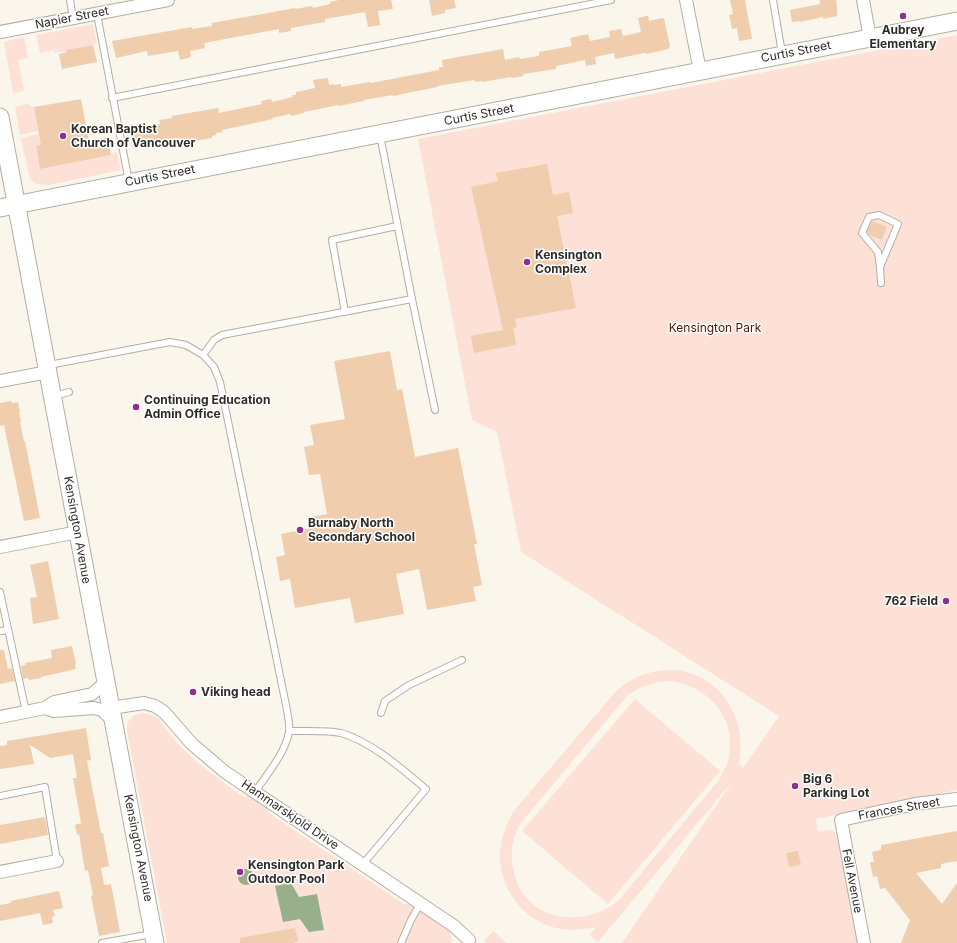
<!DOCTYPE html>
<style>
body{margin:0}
canvas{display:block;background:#fbf6eb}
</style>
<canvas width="957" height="943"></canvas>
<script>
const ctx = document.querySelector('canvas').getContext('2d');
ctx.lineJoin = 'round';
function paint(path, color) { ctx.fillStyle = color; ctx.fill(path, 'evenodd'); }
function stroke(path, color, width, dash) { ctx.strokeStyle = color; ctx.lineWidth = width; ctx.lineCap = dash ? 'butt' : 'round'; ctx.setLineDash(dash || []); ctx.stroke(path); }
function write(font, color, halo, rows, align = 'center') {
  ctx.font = font + ' Inter,sans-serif'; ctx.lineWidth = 3; ctx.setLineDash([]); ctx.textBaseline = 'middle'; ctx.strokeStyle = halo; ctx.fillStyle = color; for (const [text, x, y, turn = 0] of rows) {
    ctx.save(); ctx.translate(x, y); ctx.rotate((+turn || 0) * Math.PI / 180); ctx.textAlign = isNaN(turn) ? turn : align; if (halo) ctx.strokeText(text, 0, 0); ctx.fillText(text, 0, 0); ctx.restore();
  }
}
const green = new Path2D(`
 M93,24L97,44L55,53L54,50L40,53L36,35Z
 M957,35V790L816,819L818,832L830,830L834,831L840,843L859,943H622L733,781L598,942L590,935L596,927C583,930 570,931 556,928C523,920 498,887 500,853C501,838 506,825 513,812L617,690C677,641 753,689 739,764L743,768L779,716L521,552L497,432L472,420L418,139ZM671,681C708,686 737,718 729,757C727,765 723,773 719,780L618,901C580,931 523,920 513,869C511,858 511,846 515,835C517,829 520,824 524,819L627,696C640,686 654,682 671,681Z
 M24,37L28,58L18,60L24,91L13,93L4,42Z
 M27,104L34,107L38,131L20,135L15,107Z
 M39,134L41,145L36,146L40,169L110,155V154L117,152L121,170L49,185L37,184L30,179L21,138Z
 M635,699L720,771L608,904L522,831Z
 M141,713L149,714L158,718L176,742L192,758L228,786L244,797L249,796L267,808L270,814L404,904H410L449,930L451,933L452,943H167L127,731C126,721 132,715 141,713Z
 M493,931L507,943H485V940Z`);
const water = new Path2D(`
 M238 877a8 8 0 1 1 16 0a8 8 0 1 1-16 0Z
 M291,883L299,897L317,894L324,930L309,932L300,919L283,922L275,886Z`);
const building = new Path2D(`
 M339,0H391L393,9L378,11L380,25L368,27L365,12L325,19V22L291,28V31L279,33V29L204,43L205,48L190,51L191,57L180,60L178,51L148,56L147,51L116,58L112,41L192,27V29L212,26V23L257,15L295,8V9L312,6L313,8L330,4V2Z
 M429,0H454L456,8L445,10V13L432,16Z
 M730,0H745L752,39L739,41L737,28L732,29L729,15L733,14Z
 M820,0H836L837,5V16L823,19V17L800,22V21L792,22L790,10L820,4Z
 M646,16H648L649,21L662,18L664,19L670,46L668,49L647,54V53H644L615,59L614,53L595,57L596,64L586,66L585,60L556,66V69L523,74L524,76L511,78V77L482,82V81L475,82V80L437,86V87L393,96V95L364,100V101L338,106V105L304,112V113L291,116L290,114L272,118L273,119L222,130L223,132L216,133V135L212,136V138L200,140L175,144V143L170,144L169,141L140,146V144L132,146L129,130L160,124L159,120L172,118V116L218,108L219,113L262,104L261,101L271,99L272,102L293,97L292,95H296V92L315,88L313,80L328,78L329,85L334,84V85L341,84V87L370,82L371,83L439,70V67H443L442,60L503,49L505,60L519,57L520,59L539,56V52L572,46L570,38L588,34L590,41L610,37L609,31L621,29L623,36L641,32L638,18Z
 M93,45L97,62L62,69L59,54L67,52L66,50Z
 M81,99L89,141L107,137L111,155L40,169L36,146L41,145L34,107Z
 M547,164L553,195L569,192L573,213L557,216L576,308L515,319L517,327L513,328L516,345L474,353L471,336L503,330L471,187L498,181L496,173Z
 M872,221L887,227L882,240L870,235L867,232Z
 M390,351L397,390L402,389L415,457L458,448L477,544H474L482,585L473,587L476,601L427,610L419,569L396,574L404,614L355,623L350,598L295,608L290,579L280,581L276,557L285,555L281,534L311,528L309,517L327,514L320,474L309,475L304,447L314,445L310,425L345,419L334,361Z
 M11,401L12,403L18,402L20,412H19L21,422H20L24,441H25L40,518L24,521L4,425L0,426V403Z
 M48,561L59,619L33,624L30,598L37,597L30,565Z
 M72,646L76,663L75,664L76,669L41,677V678L29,680L28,678L23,679L21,666L26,665L25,663L52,658L51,650Z
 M0,650H4L8,669L12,668L15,681L0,684Z
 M86,728L91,760L87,761L101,833H103L109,866L101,868L104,885L111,884L120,932L99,936L91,896L93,895L88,870L85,871L79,834L77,835L75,825L81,823L73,778H77L73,754L50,758L30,745L34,764L0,769V746L7,745V741Z
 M45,817L48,835L0,844V825Z
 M957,831V861L941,864V868L916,873L942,904L957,883V943H901L910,920L885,888L880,889L877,876L873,877L870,862H874L872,852L881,850V845Z
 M798,851L801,865L789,867L786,853Z
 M59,891L63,908L53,910L55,916L52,917L53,923L43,925L40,913L0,921V905L11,903V901Z
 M295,928L298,941L294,942V943H240V938Z`);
const lane = new Path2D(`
 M70,0L73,18
 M773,0L782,53
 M97,14L129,182
 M112,98L611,0
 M380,135L412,299
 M880,267L878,252L862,233L869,217L879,215L898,224L880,267L881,283
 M345,312L332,240L397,226
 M203,355L214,340L222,335L412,299L435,410
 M49,365L170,342L186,345L203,355L214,367L220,382L287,710C288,717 290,725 289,732C285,754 267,774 255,792
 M54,396L69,392
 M0,592L26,712
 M0,631L8,630
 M381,713L385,701L409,685L462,660
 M289,731C303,731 328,730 341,733C372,742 402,769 426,789L363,864
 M0,796L45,787L57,861
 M102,943L152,934
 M401,943L411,920L420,904`);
const street = new Path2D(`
 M686,0L700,71
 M863,0L870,38
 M0,32L168,0
 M0,381L48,372
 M0,547L78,532
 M45,708L54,702L92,694L106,682
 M111,708L144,703L155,706L164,712L192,744L225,772L454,926L469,940
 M0,717L45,708L54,711L94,708L102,710L114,722
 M0,872L57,861
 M864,943L841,820L915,804L957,799`);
const secondary = new Path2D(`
 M0,117L155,943
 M0,208L957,21`);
const markers = [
 [903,16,4,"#952c8f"],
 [63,136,4,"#952c8f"],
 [527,262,4,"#952c8f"],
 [136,407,4,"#952c8f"],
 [300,530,4,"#952c8f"],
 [946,601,4,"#952c8f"],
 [193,692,4,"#952c8f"],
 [795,786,4,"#952c8f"],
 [240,872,4,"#952c8f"]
];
const streetNames = [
 ["Napier Street",72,18,-11],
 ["Curtis Street",796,52,-11],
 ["Curtis Street",479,115,-11],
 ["Curtis Street",160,176,-11],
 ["Kensington Avenue",77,530,80],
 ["Frances Street",899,809,-10],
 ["Hammarskjold Drive",290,815,34],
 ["Kensington Avenue",138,848,79],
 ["Fell Avenue",852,881,79]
];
const poiNames = [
 ["Aubrey",903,30,"center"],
 ["Elementary",903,44,"center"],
 ["Korean Baptist",71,129],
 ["Church of Vancouver",71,143],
 ["Kensington",535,255],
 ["Complex",535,269],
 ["Continuing Education",144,400],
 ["Admin Office",144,414],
 ["Burnaby North",308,523],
 ["Secondary School",308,537],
 ["762 Field",938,601,"right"],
 ["Viking head",201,692],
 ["Big 6",803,779],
 ["Parking Lot",803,793],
 ["Kensington Park",248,865],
 ["Outdoor Pool",248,879]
];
const parkNames = [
 ["Kensington Park",715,328]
];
paint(green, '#fde0d6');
paint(water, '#97af8a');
paint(building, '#f0cdad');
stroke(lane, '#b3aea4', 8);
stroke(street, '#b3aea4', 14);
stroke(secondary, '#b3aea4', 19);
stroke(lane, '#fff', 6);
stroke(street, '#fff', 12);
stroke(secondary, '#fff', 17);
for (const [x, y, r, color] of markers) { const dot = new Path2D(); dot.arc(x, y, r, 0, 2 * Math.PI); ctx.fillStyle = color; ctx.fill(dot); stroke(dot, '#fff', 1.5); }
write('12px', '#2e2c28', '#fff', streetNames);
write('bold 12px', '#2e2c28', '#fff', poiNames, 'left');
write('12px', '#4d1702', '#fff', parkNames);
</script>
